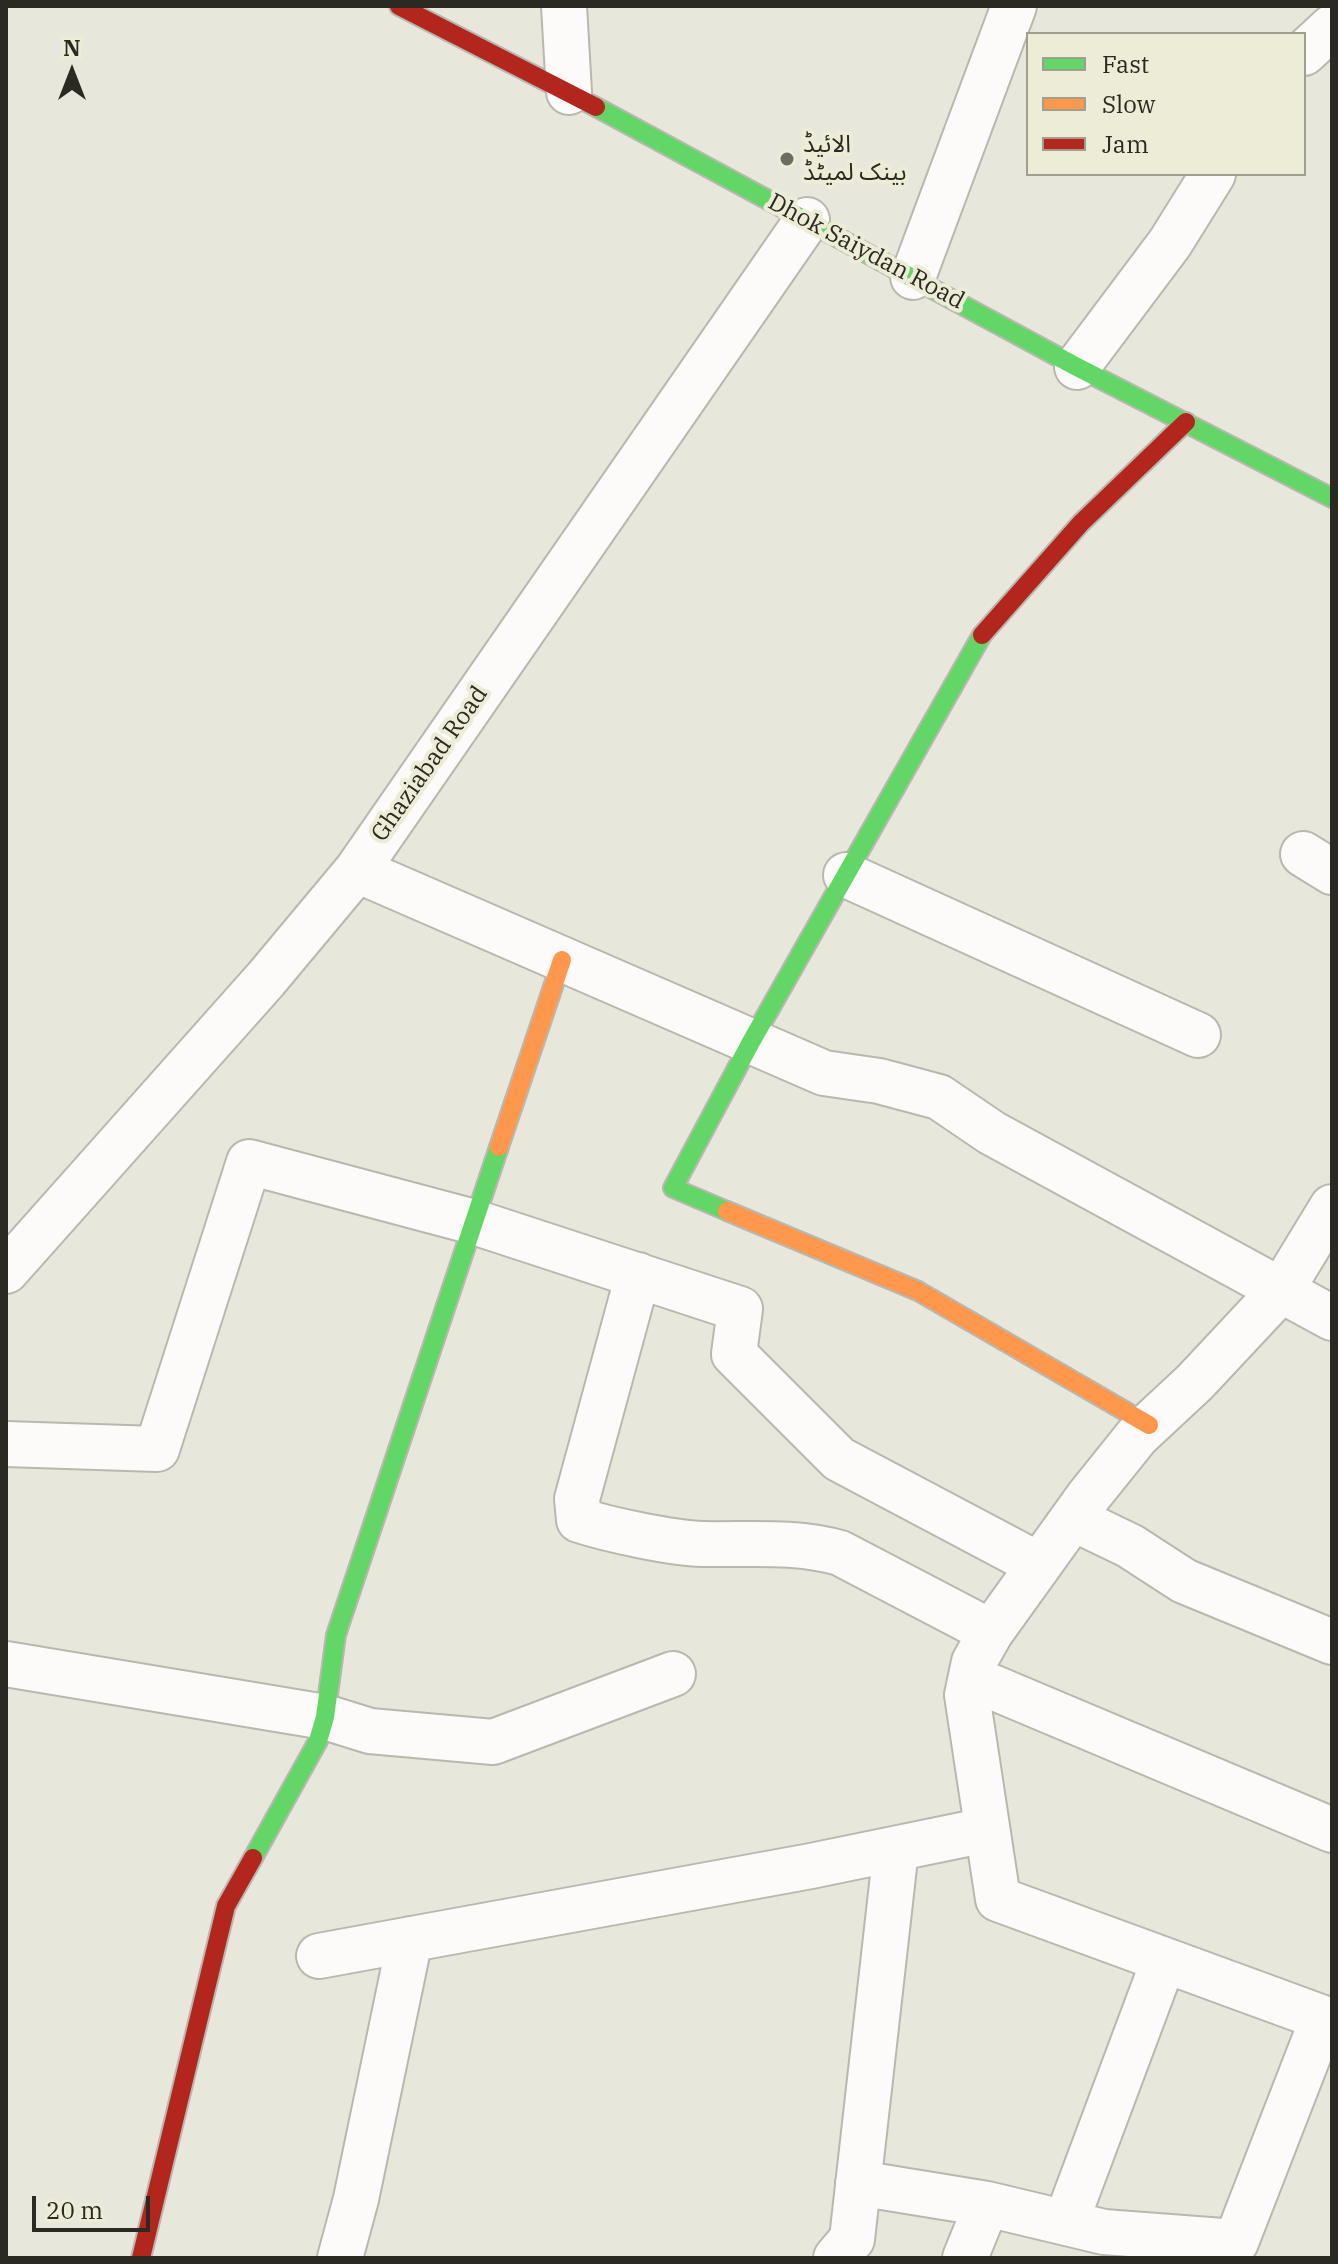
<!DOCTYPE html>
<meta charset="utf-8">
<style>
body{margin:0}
#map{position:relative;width:1338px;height:2264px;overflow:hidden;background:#e8e7dc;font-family:"IBM Plex Serif",serif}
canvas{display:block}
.frame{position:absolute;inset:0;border:8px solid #2b2a22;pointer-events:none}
.legend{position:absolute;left:1026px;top:32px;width:280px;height:144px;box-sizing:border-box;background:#edecd7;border:2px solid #9f9e8f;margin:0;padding:10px 14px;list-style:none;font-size:24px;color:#2b2a22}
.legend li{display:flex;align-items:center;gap:16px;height:40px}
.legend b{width:40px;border:2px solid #9f9e8f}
.north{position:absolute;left:32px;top:32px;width:80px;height:80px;-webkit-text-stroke:6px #edecd7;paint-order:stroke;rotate:0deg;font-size:22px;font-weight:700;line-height:32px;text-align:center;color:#2b2a22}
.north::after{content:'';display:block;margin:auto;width:28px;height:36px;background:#2b2a22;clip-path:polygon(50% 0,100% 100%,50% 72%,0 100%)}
.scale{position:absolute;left:32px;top:2196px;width:118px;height:36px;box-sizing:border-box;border:4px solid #2b2a22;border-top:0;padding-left:10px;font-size:24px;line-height:28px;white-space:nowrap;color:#2b2a22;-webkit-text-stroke:6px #edecd7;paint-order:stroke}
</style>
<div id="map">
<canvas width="1338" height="2264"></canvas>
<div class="frame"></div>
<ul class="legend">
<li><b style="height:10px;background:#63d668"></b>Fast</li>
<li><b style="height:10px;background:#ff974d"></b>Slow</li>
<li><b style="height:10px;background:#b3261e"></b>Jam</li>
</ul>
<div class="north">N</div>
<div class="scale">20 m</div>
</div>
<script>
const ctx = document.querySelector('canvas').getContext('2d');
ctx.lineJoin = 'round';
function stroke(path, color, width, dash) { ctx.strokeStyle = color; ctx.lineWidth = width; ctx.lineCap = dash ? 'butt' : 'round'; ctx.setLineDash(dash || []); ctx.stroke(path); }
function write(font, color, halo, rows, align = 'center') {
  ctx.font = font + ' "IBM Plex Serif","Noto Sans Arabic",serif'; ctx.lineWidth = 8; ctx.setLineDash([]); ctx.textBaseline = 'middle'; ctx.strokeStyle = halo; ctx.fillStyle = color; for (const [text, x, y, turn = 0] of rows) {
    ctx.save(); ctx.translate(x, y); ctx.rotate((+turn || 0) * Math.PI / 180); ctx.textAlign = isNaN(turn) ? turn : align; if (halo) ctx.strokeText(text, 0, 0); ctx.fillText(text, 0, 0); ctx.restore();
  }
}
const street = new Path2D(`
 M564,6L569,92
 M1304,53L1332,27
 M913,277L1014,6
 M1077,367L1170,243L1213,174
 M1303,854L1332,872
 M357,870L824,1073L879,1081L939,1097L992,1133L1332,1318
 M846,875L1198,1035
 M6,1271L266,979L357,870L807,220
 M638,1275L577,1499L579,1520C610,1530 671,1543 703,1544C748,1545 795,1540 840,1553L991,1632
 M6,1444L157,1449L249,1162L474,1222L740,1309L734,1354L839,1459L1039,1565
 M1074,1519L1130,1546L1184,1581L1332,1642
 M6,1664L325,1717L370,1731L493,1742L673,1674
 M971,1678L1332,1830
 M319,1956L811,1866L986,1830
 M1323,2018L998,1899L967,1695L974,1662L991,1632L1088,1497L1137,1436L1195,1382L1282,1289L1332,1207
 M858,2183L987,2204L965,2258
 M987,2204L1104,2232L1236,2242L1323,2018L1332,2022
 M1066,2222L1164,1960
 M340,2258L356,2199L410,1939
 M836,2258L852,2239L896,1849`);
const fast = new Path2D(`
 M596,107L1077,367L1332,498
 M727,1211L673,1188L751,1042L982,635
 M253,1858L318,1741L325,1717L336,1635L499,1147`);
const slow = new Path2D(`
 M499,1147L562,960
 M727,1211L918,1291L1149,1425`);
const jam = new Path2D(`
 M399,6L596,107
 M982,635L1081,523L1186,422
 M141,2258L226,1906L253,1858`);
const markers = [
 [787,159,8,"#6d6c63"]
];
const poiNames = [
 ["الائیڈ",803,145],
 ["بینک لمیٹڈ",803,173]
];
const streetNames = [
 ["Dhok Saiydan Road",866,252,28],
 ["Ghaziabad Road",430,764,-55]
];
stroke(street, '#b8b8af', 48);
stroke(fast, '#b8b8af', 22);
stroke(slow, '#b8b8af', 22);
stroke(jam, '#b8b8af', 22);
stroke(street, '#fcfbfa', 44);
stroke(fast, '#63d668', 18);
stroke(slow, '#ff974d', 18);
stroke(jam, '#b3261e', 18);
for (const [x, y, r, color] of markers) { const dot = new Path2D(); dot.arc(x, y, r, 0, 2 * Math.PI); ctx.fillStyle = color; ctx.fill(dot); stroke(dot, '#edecd7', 3); }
write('24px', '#2b2a22', '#edecd7', poiNames, 'left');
write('24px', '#2b2a22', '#edecd7', streetNames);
</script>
